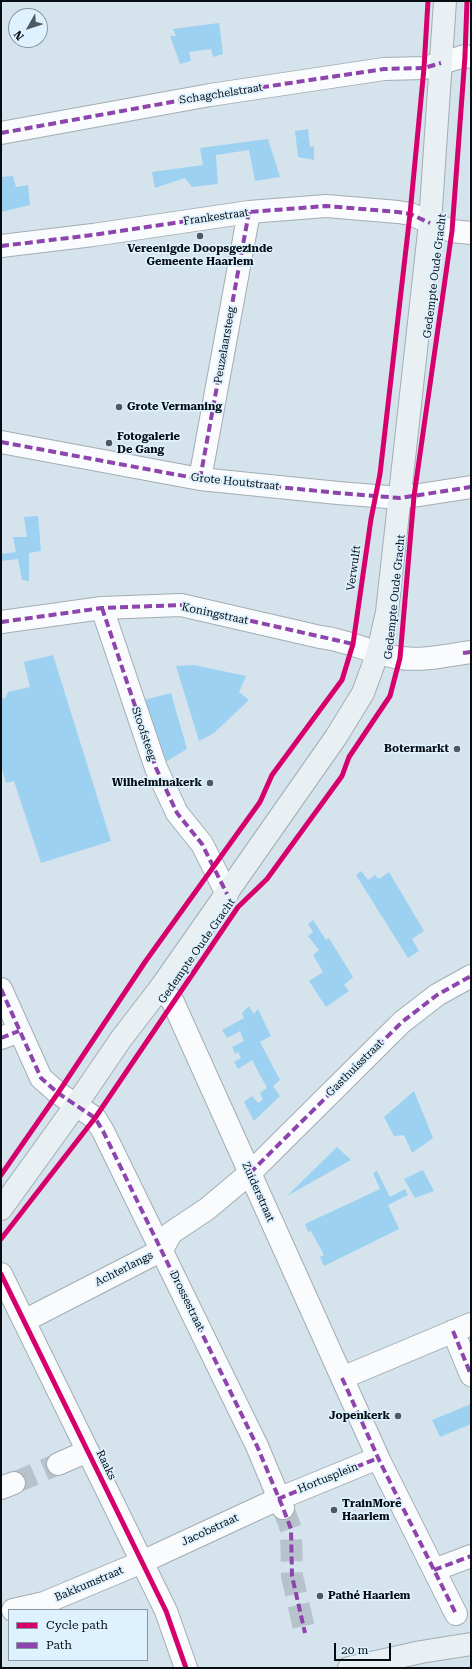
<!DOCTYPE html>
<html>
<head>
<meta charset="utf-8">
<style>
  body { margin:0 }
  #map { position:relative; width:472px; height:1669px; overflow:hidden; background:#d5e3ec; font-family:"Roboto Serif",serif }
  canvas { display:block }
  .frame { position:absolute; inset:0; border:2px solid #060e14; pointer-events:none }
  .legend { position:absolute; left:8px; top:1609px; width:140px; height:52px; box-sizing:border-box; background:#ddf1fe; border:1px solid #8796a0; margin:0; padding:5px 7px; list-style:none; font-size:12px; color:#060e14 }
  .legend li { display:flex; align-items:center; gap:8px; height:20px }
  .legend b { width:20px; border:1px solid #8796a0 }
  .north { position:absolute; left:8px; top:8px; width:40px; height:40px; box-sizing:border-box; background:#ddf1fe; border:1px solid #8796a0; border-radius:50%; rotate:231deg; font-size:11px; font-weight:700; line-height:16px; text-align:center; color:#060e14 }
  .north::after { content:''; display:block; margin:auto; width:14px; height:18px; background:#4e5960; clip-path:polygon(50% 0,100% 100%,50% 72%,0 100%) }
  .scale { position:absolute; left:334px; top:1643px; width:57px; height:18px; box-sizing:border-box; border:2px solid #060e14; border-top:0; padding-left:5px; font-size:12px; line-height:14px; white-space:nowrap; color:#060e14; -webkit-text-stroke:3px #ddf1fe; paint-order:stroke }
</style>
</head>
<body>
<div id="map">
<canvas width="472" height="1669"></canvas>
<div class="frame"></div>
<ul class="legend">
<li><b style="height:5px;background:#d6006c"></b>Cycle path</li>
<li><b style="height:5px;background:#8e44ad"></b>Path</li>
</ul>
<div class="north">N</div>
<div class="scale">20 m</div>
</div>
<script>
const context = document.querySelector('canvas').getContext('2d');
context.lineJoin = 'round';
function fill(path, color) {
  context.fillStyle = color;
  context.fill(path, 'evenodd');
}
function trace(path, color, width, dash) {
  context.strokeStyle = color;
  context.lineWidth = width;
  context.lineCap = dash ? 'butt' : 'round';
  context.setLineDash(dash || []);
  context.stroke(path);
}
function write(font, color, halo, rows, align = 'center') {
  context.font = font + ' "Roboto Serif",serif';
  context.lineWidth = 3.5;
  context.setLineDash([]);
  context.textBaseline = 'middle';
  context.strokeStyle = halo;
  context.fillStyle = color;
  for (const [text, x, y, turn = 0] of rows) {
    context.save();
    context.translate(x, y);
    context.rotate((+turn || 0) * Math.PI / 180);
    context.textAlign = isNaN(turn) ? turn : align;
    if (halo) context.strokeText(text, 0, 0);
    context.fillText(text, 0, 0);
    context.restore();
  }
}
fill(new Path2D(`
  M219 23 223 54 213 57 211 49 189 52 191 61 180 64 170 36H176L173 29Z
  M308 129 310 147 314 146V160L298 157 295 131Z
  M268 139 280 177 255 181 249 150 216 155 218 184 192 187 185 178 155 188 152 172 203 165 200 148Z
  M13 176 16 187 28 185 30 205 1 212V177Z
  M38 516 41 551 29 553V581L22 580 18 559 1 561V554L16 552 13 537H27L24 517Z
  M53 655 111 841 41 863 14 781 6 783 1 765V699L5 698 8 692 30 687 24 662Z
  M194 665 246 676 239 692 249 700 214 733 199 741 176 666Z
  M171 693 187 749 162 764 136 702Z
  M361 871 368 880 375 875 379 879 389 872 424 931 412 939 419 951 408 958 356 875Z
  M313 920 326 940 329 938 353 977 344 985 349 991 326 1007 309 981 323 972 313 955 319 950 308 936 313 932 308 924Z
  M249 1006 254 1014 258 1009 271 1036 260 1042 280 1080 273 1086 280 1096 254 1121 244 1102 252 1096 258 1103 263 1100 260 1093 267 1088 252 1060 238 1069 234 1062 241 1058 238 1052 235 1054 232 1047 244 1041 240 1031 227 1038 222 1030 244 1018 242 1013Z
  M414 1091 433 1138 412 1153 404 1135 394 1136 384 1117Z
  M337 1147 351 1160 287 1196Z
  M423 1170 434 1191 415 1198 404 1179Z
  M377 1171 390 1197 405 1189 408 1195 388 1205 399 1229 324 1266 320 1257 324 1255 311 1231 308 1232 305 1224 380 1189 373 1173Z
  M471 1404V1424L440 1437 432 1420Z`), '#9dd1f2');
trace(new Path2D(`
  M14 1483 58 1464
  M283 1508 291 1529 292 1576 305 1633`), '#b6c3cc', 22, [22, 11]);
const street = new Path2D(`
  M1 133 210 95 384 69 424 68 465 56 471 57
  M1 246 93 235 249 212 326 206 398 212 410 214 452 231 471 233
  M1 442 200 479 338 493 400 498 471 487
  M200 479 249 212
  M102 608 156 768 177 813 202 844 227 894
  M1 622 102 608 181 605 320 637C348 640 373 654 401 658 424 661 448 655 471 652
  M161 987 173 1002 380 1462 456 1614
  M1 989 41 1078 58 1093 95 1118 103 1131 257 1446 283 1508
  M1 1038 19 1031
  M1 1274 166 1611 186 1668
  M24 1321 162 1250 171 1233 207 1209 250 1173 402 1022 437 995 471 976
  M453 1331 471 1375
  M342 1378 471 1324
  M58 1464 88 1451
  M1 1488 14 1483
  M434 1570 471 1556
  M13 1610 44 1603 142 1562 278 1499 378 1458`);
const secondary = new Path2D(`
  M1 1209 76 1105 121 1039 161 987 336 737 363 693 378 652 387 612 430 223 445 1
  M349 1668 421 1652 471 1644`);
trace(street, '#a2adb4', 24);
trace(secondary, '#a2adb4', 24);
trace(street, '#f9fbfc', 22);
trace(secondary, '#e9f0f4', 22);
trace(new Path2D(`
  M1 133 210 95 384 69 424 68 441 63
  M1 246 93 235 249 212 326 206 398 212 410 214 430 223
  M1 442 200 479 338 493 400 498 471 487
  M200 479 249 212
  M102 608 156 768 177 813 202 844 227 894
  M1 622 102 608 181 605 353 644
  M463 653 471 652
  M1 989 41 1078 58 1093 95 1118 103 1131 257 1446 283 1508 291 1529 292 1576 305 1633
  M1 1038 19 1031
  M250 1173 402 1022 437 995 471 976
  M453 1331 471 1375
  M342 1378 380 1462 456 1614
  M278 1499 378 1458
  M434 1570 471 1556`), '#8e44ad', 4, [8, 4]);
trace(new Path2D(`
  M1 1175 58 1093 145 962 260 802 272 775 342 680 353 644 371 519 380 474 410 214 424 68 428 1
  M1 1239 95 1118 238 907 267 879 342 776 349 757 390 696 400 658 414 496 452 231 465 56 467 1
  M1 1274 166 1611 186 1668`), '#d6006c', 5);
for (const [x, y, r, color] of [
  [200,236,4,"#4e5960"],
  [119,407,4,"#4e5960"],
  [109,443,4,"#4e5960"],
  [457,749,4,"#4e5960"],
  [210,783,4,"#4e5960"],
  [398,1416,4,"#4e5960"],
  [334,1510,4,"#4e5960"],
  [320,1596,4,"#4e5960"]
]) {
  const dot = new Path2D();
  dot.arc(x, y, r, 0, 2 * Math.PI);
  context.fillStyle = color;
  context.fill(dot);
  trace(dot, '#ddf1fe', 1.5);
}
write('11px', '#060e14', '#ddf1fe', [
  ["Schagchelstraat",221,94,-9],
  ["Frankestraat",216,217,-8],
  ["Gedempte Oude Gracht",435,276,-83],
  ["Peuzelaarsteeg",225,345,-80],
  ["Grote Houtstraat",235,482,6],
  ["Verwulft",354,568,-82],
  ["Gedempte Oude Gracht",395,597,-84],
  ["Koningstraat",215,614,12],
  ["Stoofsteeg",144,734,71],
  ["Gedempte Oude Gracht",197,951,-55],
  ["Gasthuisstraat",355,1068,-45],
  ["Zuiderstraat",258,1192,66],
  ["Achterlangs",124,1269,-27],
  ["Drossestraat",187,1301,64],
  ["Raaks",106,1465,64],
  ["Hortusplein",328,1478,-22],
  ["Jacobstraat",210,1530,-25],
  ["Bakkumstraat",89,1584,-23]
]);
write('bold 11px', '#060e14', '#ddf1fe', [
  ["Vereenigde Doopsgezinde",200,249,"center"],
  ["Gemeente Haarlem",200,262,"center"],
  ["Grote Vermaning",127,407],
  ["Fotogalerie",117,437],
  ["De Gang",117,450],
  ["Botermarkt",449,749,"right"],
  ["Wilhelminakerk",202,783,"right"],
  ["Jopenkerk",390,1416,"right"],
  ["TrainMore",342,1504],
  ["Haarlem",342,1517],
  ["Pathé Haarlem",328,1596]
], 'left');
</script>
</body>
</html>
